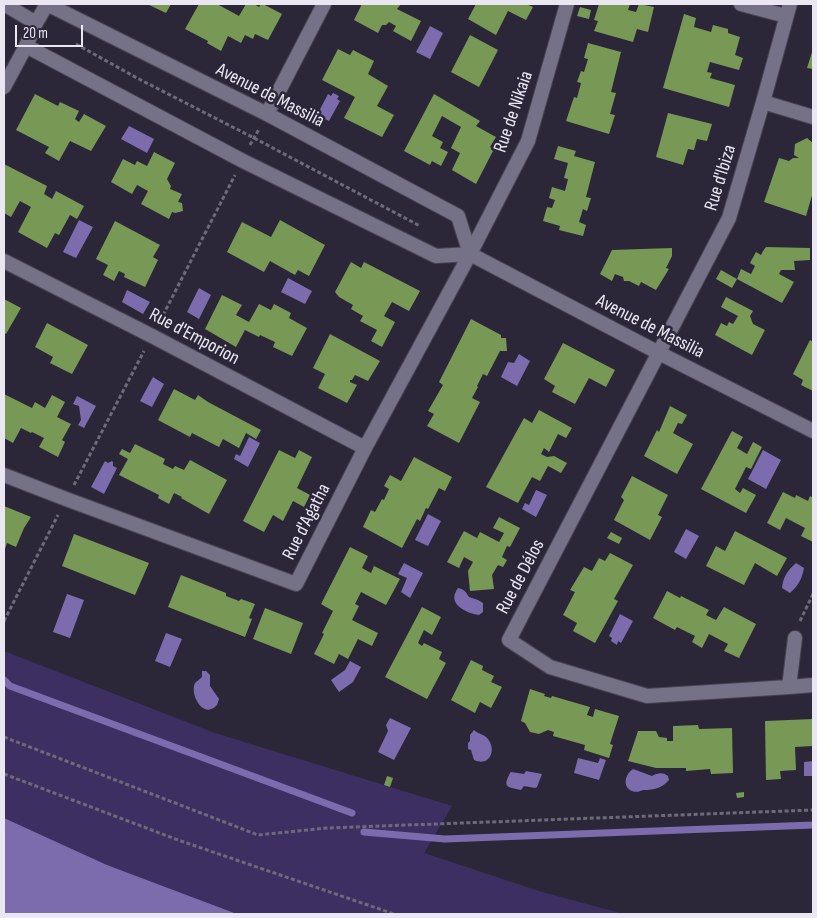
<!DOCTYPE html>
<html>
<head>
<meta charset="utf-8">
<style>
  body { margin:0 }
  #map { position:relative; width:817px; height:918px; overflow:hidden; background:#2b2739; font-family:"Sofia Sans Condensed",sans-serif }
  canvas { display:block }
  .frame { position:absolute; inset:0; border:5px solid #eae7f3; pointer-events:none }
  .scale { position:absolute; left:15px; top:25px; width:68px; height:22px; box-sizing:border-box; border:2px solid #eae7f3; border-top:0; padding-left:6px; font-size:15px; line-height:18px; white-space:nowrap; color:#eae7f3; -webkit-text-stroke:4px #2b2739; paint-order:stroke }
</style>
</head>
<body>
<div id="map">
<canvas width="817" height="918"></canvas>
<div class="frame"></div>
<div class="scale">20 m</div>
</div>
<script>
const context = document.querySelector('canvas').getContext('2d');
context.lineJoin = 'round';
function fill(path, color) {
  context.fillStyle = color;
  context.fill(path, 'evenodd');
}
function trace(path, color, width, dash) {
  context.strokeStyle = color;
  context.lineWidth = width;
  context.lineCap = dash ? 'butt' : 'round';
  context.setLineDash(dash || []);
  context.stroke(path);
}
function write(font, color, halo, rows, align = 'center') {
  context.font = font + ' "Sofia Sans Condensed",sans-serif';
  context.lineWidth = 5;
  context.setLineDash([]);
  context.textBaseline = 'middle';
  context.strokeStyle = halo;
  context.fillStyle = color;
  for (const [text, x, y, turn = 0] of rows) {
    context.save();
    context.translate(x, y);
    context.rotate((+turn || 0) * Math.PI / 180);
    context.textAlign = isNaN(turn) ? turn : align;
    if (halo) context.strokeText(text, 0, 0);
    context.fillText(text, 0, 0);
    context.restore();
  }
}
fill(new Path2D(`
  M4 651 215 733 452 806 424 853 542 892 624 914H237L107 865 4 818Z`), '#3e2f63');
fill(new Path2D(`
  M430 26 443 33 430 59 416 52Z
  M333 93 339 96 337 99 340 101 329 121 317 115 328 94 331 96Z
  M129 126 154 139 147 153 121 139Z
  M79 220 93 227 76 258 63 252Z
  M288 278 312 291 305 304 281 292Z
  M199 288 211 295 199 319 187 312Z
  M127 290 150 302 143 314 122 302Z
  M519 354 530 361 517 386 501 377 508 362 514 363Z
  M153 377 164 384 152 407 140 401Z
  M77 396 96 406 84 428 78 425 81 420 79 406 73 404Z
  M249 437 260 443 248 467 234 459 236 454 240 456Z
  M763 450 781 460 766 489 748 479Z
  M105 461 108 463 112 461 113 462V466L117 468 104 494 91 487Z
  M536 490 547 495 536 517 522 509 525 503 529 505Z
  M428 514 441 521 428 546 415 540Z
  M686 529 699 536 686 559 674 552Z
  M404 563 423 573 410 598 401 592 407 578 398 574Z
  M796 563 804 568C802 579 798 586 790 593L782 588C783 577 788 570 796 563Z
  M458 588C464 589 466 592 469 597L478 600 483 603V612L479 615C466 613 446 604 458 588Z
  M67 594 84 600 70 638 53 632Z
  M620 614 633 621 621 643 618 641 617 645 611 641 612 638 609 636Z
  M166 633 182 639 170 667 155 661Z
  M350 661 361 667 353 682 339 692 331 680 345 670Z
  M202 671H206L210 675V686L219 699 217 705C214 708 210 711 205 709 197 706 191 691 195 683 197 681 200 679 202 677Z
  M390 718 411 728 394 760 378 752 388 731 386 725Z
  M474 730C478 734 484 734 488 739 497 751 489 767 474 760L471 750 468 749V743L470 741V735Z
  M578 758 598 763 600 758 606 760 599 780 574 773Z
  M813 761V776H804V762Z
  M633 769 652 776C658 773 662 772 668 776L669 780C662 788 654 790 644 790 639 791 637 793 632 791 622 787 625 774 633 769Z
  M526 771 542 774 537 787 535 788 524 786 521 790C508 787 502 788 510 773L511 772 524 774Z
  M4 818 107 865 237 914H4Z`), '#7c6cad');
trace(new Path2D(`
  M4 680 10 686 352 813
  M364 832 445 839 813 825`), '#7c6cad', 7);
fill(new Path2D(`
  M147 4H171L166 13Z
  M199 4H217L239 16 246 4H254L259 7 261 4H263L282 14 268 40 255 34 253 39 245 35 241 43 228 36 221 51 207 43 208 41 185 29Z
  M362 4H401L397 9 421 21 411 41 393 31 396 26 389 22 386 25H382L378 33 354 20Z
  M476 4H526L533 7 526 20 508 11 496 35 468 19Z
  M599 4H630L628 10 636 12 639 4 654 7 648 32 637 29 633 42 594 31 598 21 594 20Z
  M580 7 591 10 589 19 577 16Z
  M684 14 696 18 694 27 711 32 713 25 728 29V33L740 37 735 55 743 58 739 70 710 62 707 72 712 73 710 78 735 85 729 107 663 88Z
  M470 35 498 50 479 87 451 72Z
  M588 43 621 52 611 92 616 93 610 114 615 115 609 134 566 121 574 97 577 98 581 83 577 82 581 71 584 72 588 59 584 58Z
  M338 49 350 55 353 50 374 61 368 74 388 86 377 106 394 115 382 137 344 118 355 97 322 80Z
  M813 49V69L807 68Z
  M35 94 58 106 60 102 79 111 75 119 79 122 84 114 106 126 91 151 70 141 59 161 45 153 49 147 16 130Z
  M434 94 480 121 476 126 496 137 490 147 494 149 476 184 452 170 460 153 451 148 461 127 442 116 432 136 443 142 440 148 448 152 441 166 432 161 430 165 404 151Z
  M668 113 712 124 707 141 697 139 694 150 688 149 683 165 656 157Z
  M807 138 813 143V192L806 216 764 202 779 158 789 161 793 158H799L794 155 795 144Z
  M558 146 576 151 574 156 595 162 586 197 591 198 587 211 583 209 579 222 586 225 583 236 559 230 560 226 543 221 547 207 552 208 555 200 549 198 552 187 565 191 568 179 564 178 568 163 554 159Z
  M154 152 175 163 167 179 171 186 170 189 182 194 178 202 182 203 183 211 175 213 172 212 169 219 141 204 148 191 137 185 132 194 111 182 123 159 135 165 137 161 147 166Z
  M4 164 47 186 44 194 52 199 56 191 84 206 77 219 70 215 59 235 55 233 47 248 18 232 31 207 20 201 11 217 4 213Z
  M280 220 325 245 309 276 298 270 295 275 270 261 264 272 227 252 242 222 271 237Z
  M115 221 160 245 153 257 158 260 145 287 124 277 125 274 119 271 114 281 103 275 108 265 96 259Z
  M766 247 810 248V260L794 261 795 270H781L779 274 794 282 782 303 737 279 741 269 751 274 755 266 750 263 756 252 761 255 763 251Z
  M672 248V256L666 268 669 269 656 290 641 282 639 286 629 281H624L623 277 615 274 612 281 600 274 612 250Z
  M351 262 361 268 364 262 420 291 409 311 392 302 384 316 395 322 382 347 371 341 377 330 360 321 363 316 351 309 353 305 339 297 335 292Z
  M721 270 737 279 732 288 716 279Z
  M222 295 242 305 236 315 249 322 259 304 271 310 274 304 291 313 289 318 307 328 292 356 273 347 275 342 260 335 259 337 245 330 236 347 205 329Z
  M726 297 753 311 750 316 753 324 765 330 752 355 715 335 721 323 727 326 729 322 733 324 738 316 721 307Z
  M4 299 21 308 6 334 4 333Z
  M471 319 501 335V338H506L507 351H500L487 376 483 374 477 386 478 387 472 398 480 402 459 443 427 426 434 414 428 411 443 385 439 382Z
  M47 323 88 345 72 374 50 363 53 357 35 347Z
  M330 334 380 361 368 381 355 375 352 380H350V382L357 385 347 403 318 388 325 374 313 368Z
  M810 340 813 342V391L801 385 803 380 793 374Z
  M563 343 615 370 606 387 589 378 575 404 552 392 555 386 544 379Z
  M174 389 195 400 198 395 208 402 261 430 256 439 246 433 239 448 223 439 219 447 192 433 190 437 158 420Z
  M4 394 32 408 35 402 45 408 52 395 65 402 57 417 71 424 62 440 65 442 58 457 39 447 44 438 32 432 31 433 21 428 13 443 4 438Z
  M670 406 687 415 682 424 678 423 673 433 693 444 677 474 644 456 657 430 659 432Z
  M539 410 572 428 566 438 558 434 549 452 544 448 541 454 547 457 554 456 567 463 561 473 548 466 540 481 532 477 518 503 486 487 524 418 532 423Z
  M732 431 743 437 737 448 747 454 753 442 762 447 751 469 746 467 735 489 740 493 743 488 756 495 746 513 701 489Z
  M135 444 165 459 163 464 173 469 175 466 184 470 190 460 227 480 209 514 181 498 182 497 174 493 169 504 158 498 159 495 119 475 128 459 119 454 122 449 130 453Z
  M279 450 295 458 299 450 312 457 297 488 310 495 304 507 293 501 283 521 273 515 264 532 243 521Z
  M414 457 452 477 445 491 439 488 428 509 426 508 420 521 417 519 402 548 363 527 371 510 375 512 382 499 384 500 389 489 384 486 390 475 401 481Z
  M632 476 668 495 658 515 662 517 650 540 614 520 624 500 621 497Z
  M783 492 795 498 796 495 808 501 810 496 813 498V542L801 536 805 528 786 518 780 530 767 523Z
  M4 506 31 517 24 528 16 547 7 543 5 549 4 548Z
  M499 517 520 528 510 547 507 546 502 557 507 560 503 567 498 565 492 575 494 589 470 591 468 571 473 562 464 557 459 568 447 562 464 531 477 538 480 532 499 542 504 533 493 528Z
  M735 531 787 558 777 576 755 563 744 585 706 566 716 546 725 551Z
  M611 532 622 538 619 544 607 538Z
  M74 534 149 563 135 595 62 566Z
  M350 547 368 556 362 568 371 573 374 566 400 579 386 605 361 592 355 604 359 606 352 620 378 633 372 646 358 639 348 659 339 654 334 664 314 654 324 634 322 633 333 611 321 604Z
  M610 553 633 565 614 599 618 601 595 643 573 631 577 623 563 615 575 592 570 590 584 567 592 571 599 558 605 561Z
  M181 575 226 593V596L239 601 241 599 255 604 249 618 252 619 245 637 168 607Z
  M667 591 680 598 681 596 709 610 706 615 716 620 724 607 756 624 739 658 724 651 728 644 709 634 702 648 692 642 695 636 677 627 675 630 653 618Z
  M422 607 441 617 432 635 424 630 418 643 422 646 424 643 442 652 439 659 446 663 427 699 385 677Z
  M265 608 303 623 291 654 253 639Z
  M471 660 483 666 482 670 494 676 491 682 502 687 491 708 480 702 475 713 451 700Z
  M530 689 545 694 544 696 551 698 552 696 590 707 587 715 593 717 595 709 619 716 610 744 613 745 609 758 584 750 585 745 553 736 554 732 548 730 539 734 530 732 525 723 521 721Z
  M813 719V746L795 747 796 770 780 771 781 779 766 780 765 721Z
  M698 725 699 729 732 728 733 773 711 774 710 769 686 771V768H656L628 761 638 731H656L659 737 667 738V741H673V726Z
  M387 776 393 778 390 787 384 785Z
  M744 792V797L737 798 736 793Z`), '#789855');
const minor = new Path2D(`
  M4 4 36 23
  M741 4 786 16
  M790 4 763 102 729 218 509 640 550 667 647 696 789 687 795 638
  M4 87 26 46
  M763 102 813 117
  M267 114 324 4
  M470 254 458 216 267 114 47 4 36 23 26 46 243 161 436 256 470 254 659 353 813 431
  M4 261 152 336 365 448
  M4 475 66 499 296 584 365 448 470 254 528 141 567 4
  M789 687 813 685`);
trace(minor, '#474353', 16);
trace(new Path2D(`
  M76 44 137 78 254 138 420 226
  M250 145 259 129
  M160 321 235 175
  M74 485 144 351
  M4 621 58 515
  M800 621 813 594
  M4 737 258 835 327 828 813 810
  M4 774 178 840 394 914`), '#6d6a7a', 3, [4, 2.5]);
trace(minor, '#757186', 14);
write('19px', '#eae7f3', '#2b2739', [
  ["Avenue de Massilia",270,96,27],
  ["Rue de Nikaia",514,112,-71],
  ["Rue d'Ibiza",721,178,-73],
  ["Avenue de Massilia",650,327,27],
  ["Rue d'Emporion",194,337,28],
  ["Rue d'Agatha",307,522,-63],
  ["Rue de Délos",521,577,-62]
]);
</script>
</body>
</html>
